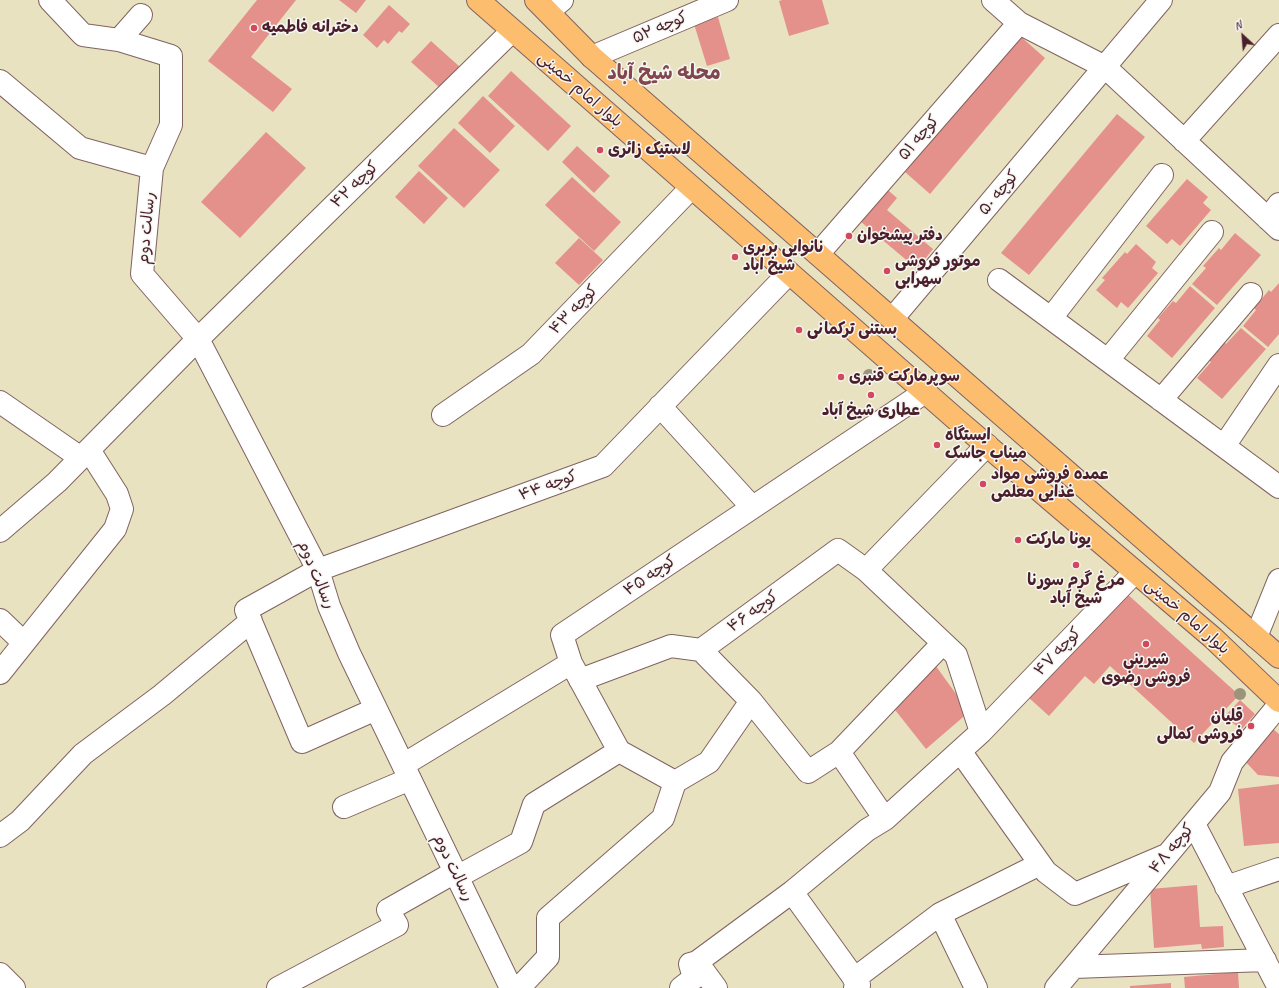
<!DOCTYPE html>
<html>
<head>
<meta charset="utf-8">
<style>
  body { margin:0 }
  #map { position:relative; width:1279px; height:988px; overflow:hidden; background:#e8e2c1; font-family:Caveat,sans-serif }
  canvas { display:block }
  .north { position:absolute; left:1223px; top:16px; width:40px; height:40px; -webkit-text-stroke:3px #f6f6f2; paint-order:stroke; rotate:334deg; font-size:11px; font-weight:700; line-height:16px; text-align:center; color:#4a1f2b }
  .north::after { content:''; display:block; margin:auto; width:14px; height:18px; background:#4a1f2b; clip-path:polygon(50% 0,100% 100%,50% 72%,0 100%) }
</style>
</head>
<body>
<div id="map">
<canvas width="1279" height="988"></canvas>
<div class="north">N</div>
</div>
<script>
const context = document.querySelector('canvas').getContext('2d');
context.lineJoin = 'round';
function fill(path, color) {
  context.fillStyle = color;
  context.fill(path, 'evenodd');
}
function trace(path, color, width, dash) {
  context.strokeStyle = color;
  context.lineWidth = width;
  context.lineCap = dash ? 'butt' : 'round';
  context.setLineDash(dash || []);
  context.stroke(path);
}
function write(font, color, halo, rows, align = 'center') {
  context.font = font + ' Caveat,"Playpen Sans Arabic",sans-serif';
  context.lineWidth = 3;
  context.setLineDash([]);
  context.textBaseline = 'middle';
  context.strokeStyle = halo;
  context.fillStyle = color;
  for (const [text, x, y, turn = 0] of rows) {
    context.save();
    context.translate(x, y);
    context.rotate((+turn || 0) * Math.PI / 180);
    context.textAlign = isNaN(turn) ? turn : align;
    if (halo) context.strokeText(text, 0, 0);
    context.fillText(text, 0, 0);
    context.restore();
  }
}
fill(new Path2D(`
  M257 0H296L251 57 292 89 273 112 208 61Z
  M339 0H366L356 13Z
  M782 0H822L829 24 789 36 779 1Z
  M389 5 410 24 402 33 399 31 388 44 384 40 377 48 363 35Z
  M718 17 730 59 707 66 694 24Z
  M1020 36 1045 58 930 194 905 172Z
  M431 41 460 67 440 88 411 62Z
  M511 71 571 126 548 151 488 96Z
  M483 96 515 126 490 153 458 123Z
  M1117 114 1145 137 1029 275 1001 253Z
  M454 128 500 170 464 208 418 166Z
  M266 132 306 168 240 238 201 202Z
  M577 146 610 176 594 193 562 162Z
  M419 171 448 198 424 224 395 197Z
  M572 177 621 222 594 251 545 205Z
  M1187 179 1208 197 1203 203 1211 210 1180 246 1172 239 1167 244 1146 226Z
  M881 184 897 198 887 210 933 249 917 269 854 216Z
  M1235 233 1261 255 1217 305 1192 284 1206 268 1203 266 1219 248 1221 250Z
  M579 238 603 260 579 285 555 263Z
  M1136 244 1156 262 1152 268 1158 273 1128 308 1121 302 1117 308 1096 290 1105 280 1102 278 1125 252 1127 254Z
  M1279 283V334L1268 347 1243 326 1256 310 1254 308 1269 290 1271 292Z
  M1190 286 1215 308 1172 358 1147 336 1160 320 1158 318 1173 301 1176 303Z
  M1241 328 1266 349 1222 399 1197 378 1211 362 1209 360 1224 342 1226 344Z
  M1125 592 1239 695 1194 743 1110 666 1094 684 1085 676 1049 716 1028 697Z
  M933 662 969 712 926 749 888 701Z
  M1240 700 1255 714 1241 730 1225 716Z
  M1273 729 1279 734V777L1258 775 1243 759Z
  M1279 784V843L1244 846 1238 789Z
  M1197 885 1200 927 1223 926 1224 947 1202 949 1201 944 1154 948 1150 889Z
  M1238 972 1239 988H1185L1184 977Z
  M1171 983V988H1130V986Z`), '#e4918c');
const street = new Path2D(`
  M50 0 83 35 119 40
  M993 0 1019 23 1105 67 1279 229
  M549 11 562 0
  M141 15 119 40 171 56V125L152 168 142 274 198 339 318 570 329 606 349 653 511 988
  M592 57 727 0
  M0 81 80 148 152 168
  M1184 141 1279 35
  M1268 219 1279 204
  M818 254 1019 23
  M999 280 1279 487
  M893 318 1161 0
  M1051 318 1162 175
  M1108 360 1212 232
  M1161 400 1251 294
  M0 402 81 458
  M660 406 752 507
  M443 415 531 354 691 188
  M1224 446 1279 365
  M0 531 57 482 198 339 512 31
  M866 570 956 655 981 732 885 819 839 752 943 643
  M0 620 24 643
  M1256 637 1279 580
  M0 673 115 529 122 509 117 494 89 450
  M580 680 671 646 701 650
  M751 701 808 772 839 752
  M376 709 302 742 246 610 318 570 603 466 789 273
  M981 732 1135 572
  M619 751 675 782 709 762 751 701 701 650 838 550 866 570 987 445
  M960 751 1046 872 1075 894 1164 856
  M403 765 571 663 562 635 925 392
  M344 807 410 779
  M1194 824 1279 988
  M0 836 20 821 83 754 162 695 251 621
  M457 877 521 842 534 804 619 751 571 663
  M1226 887 1279 869
  M792 892 859 985 855 988
  M1074 967 1265 960
  M0 974 14 988
  M854 979 940 914
  M278 988 397 925 388 910 455 872
  M519 988 548 957V918L663 818 675 782
  M681 988 694 978 690 964 697 962
  M716 988 697 962 792 892 867 830 885 819
  M976 988 940 914 1040 864
  M1056 988 1220 792 1232 762 1279 705`);
const primary = new Path2D(`
  M478 0 957 420 1213 638 1279 701
  M536 0 592 57 1279 657`);
trace(street, '#816360', 24);
trace(primary, '#816360', 24);
trace(street, '#fff', 22);
trace(primary, '#fcbd6f', 22);
context.fillStyle = '#9c937c';
for (const [x, y] of [
  [869,375],
  [1240,694]
]) {
  context.beginPath();
  context.arc(x, y, 6, 0, 2 * Math.PI);
  context.fill();
}
for (const [x, y, r, color] of [
  [254,28,4,"#d1495b"],
  [600,150,4,"#d1495b"],
  [849,236,4,"#d1495b"],
  [735,257,4,"#d1495b"],
  [887,271,4,"#d1495b"],
  [799,330,4,"#d1495b"],
  [841,377,4,"#d1495b"],
  [871,395,4,"#d1495b"],
  [937,445,4,"#d1495b"],
  [983,484,4,"#d1495b"],
  [1018,540,4,"#d1495b"],
  [1076,565,4,"#d1495b"],
  [1146,644,4,"#d1495b"],
  [1251,726,4,"#d1495b"]
]) {
  const dot = new Path2D();
  dot.arc(x, y, r, 0, 2 * Math.PI);
  context.fillStyle = color;
  context.fill(dot);
  trace(dot, '#f6f6f2', 1.5);
}
write('bold 16px', '#4a1f2b', '#f6f6f2', [
  ["دخترانه فاطمیه",262,28],
  ["لاستیک زائری",608,150],
  ["دفتر پیشخوان",857,236],
  ["نانوایی بربری",743,248],
  ["شیخ اباد",743,266],
  ["موتور فروشی",895,262],
  ["سهرابی",895,280],
  ["بستنی ترکمانی",807,330],
  ["سوپرمارکت قنبری",849,377],
  ["عطاری شیخ آباد",871,411,"center"],
  ["ایستگاه",945,436],
  ["میناب جاسک",945,454],
  ["عمده فروشی مواد",991,475],
  ["غذایی معلمی",991,493],
  ["یونا مارکت",1026,540],
  ["مرغ گرم سورنا",1076,581,"center"],
  ["شیخ آباد",1076,599,"center"],
  ["شیرینی",1146,660,"center"],
  ["فروشی رضوی",1146,678,"center"],
  ["قلیان",1243,717,"right"],
  ["فروشی کمالی",1243,735,"right"]
], 'left');
write('16px', '#4a1f2b', '#f6f6f2', [
  ["کوچه ۵۲",660,28,-23],
  ["بلوار امام خمینی",580,90,41],
  ["کوچه ۵۱",919,138,-49],
  ["کوچه ۴۲",355,185,-44],
  ["کوچه ۵۰",999,193,-50],
  ["رسالت دوم",147,228,-85],
  ["کوچه ۴۳",574,310,-46],
  ["کوچه ۴۴",548,486,-20],
  ["رسالت دوم",316,575,67],
  ["کوچه ۴۵",650,576,-34],
  ["کوچه ۴۶",753,612,-36],
  ["بلوار امام خمینی",1187,617,41],
  ["کوچه ۴۷",1058,652,-46],
  ["کوچه ۴۸",1172,849,-50],
  ["رسالت دوم",453,868,64]
]);
write('bold 20px', '#80474d', '#f6f6f2', [
  ["محله شیخ آباد",664,74]
]);
</script>
</body>
</html>
